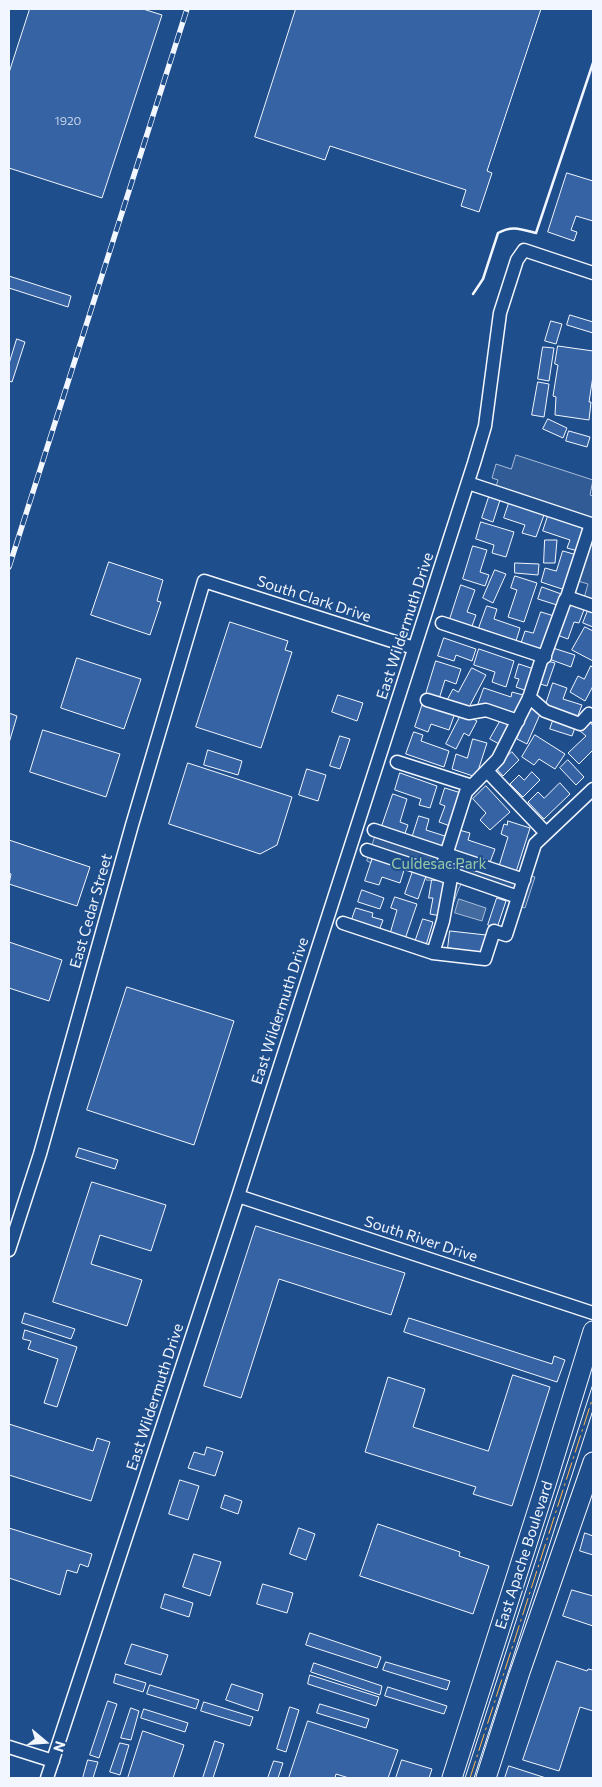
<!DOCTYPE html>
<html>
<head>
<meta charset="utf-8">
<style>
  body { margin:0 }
  #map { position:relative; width:602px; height:1787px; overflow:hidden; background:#1f4e8c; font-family:Commissioner,sans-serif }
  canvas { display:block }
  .frame { position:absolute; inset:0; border:10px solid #f2f6ff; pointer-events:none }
  .north { position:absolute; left:20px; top:1717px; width:50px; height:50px; -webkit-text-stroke:4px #1f4e8c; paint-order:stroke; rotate:108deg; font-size:14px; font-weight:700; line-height:20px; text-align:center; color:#f2f6ff }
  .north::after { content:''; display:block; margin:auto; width:18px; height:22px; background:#f2f6ff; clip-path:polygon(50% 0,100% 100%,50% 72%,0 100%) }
</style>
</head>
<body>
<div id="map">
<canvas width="602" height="1787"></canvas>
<div class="frame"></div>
<div class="north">N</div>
</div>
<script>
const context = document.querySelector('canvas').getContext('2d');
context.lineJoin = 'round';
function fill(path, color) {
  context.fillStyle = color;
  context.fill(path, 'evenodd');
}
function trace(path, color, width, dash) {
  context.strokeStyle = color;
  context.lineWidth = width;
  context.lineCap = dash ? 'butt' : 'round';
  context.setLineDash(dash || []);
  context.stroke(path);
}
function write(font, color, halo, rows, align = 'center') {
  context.font = font + ' Commissioner,sans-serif';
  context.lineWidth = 4;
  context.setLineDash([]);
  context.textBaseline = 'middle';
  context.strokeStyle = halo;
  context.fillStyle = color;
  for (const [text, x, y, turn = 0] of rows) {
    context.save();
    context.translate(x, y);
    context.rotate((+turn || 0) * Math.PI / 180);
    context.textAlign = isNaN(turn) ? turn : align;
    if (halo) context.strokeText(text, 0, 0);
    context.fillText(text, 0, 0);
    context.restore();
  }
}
const built = new Path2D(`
  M516 455 593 480 590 495 593 496V523L495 490 498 480 492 478 496 464 511 469Z
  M593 535V601L584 598 588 584 578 581Z
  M379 825 452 852 535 877 525 908 492 895 491 889 464 880 459 888 448 918 447 881 426 880V876L373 857 371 863 367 861Z`);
fill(built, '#305b95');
trace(built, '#a8bbd7', 1);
const water = new Path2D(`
  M459 899 486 908 482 921 455 913Z`);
fill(water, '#446ba0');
trace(water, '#a8bbd7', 1);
const building = new Path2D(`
  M30 9H143L162 15 102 198 9 168V73Z
  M296 9H541L487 171 492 173 479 212 461 206 466 190 330 146 325 160 255 137Z
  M567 173 593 181V221L576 216 571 230 577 232 574 241 548 232Z
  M9 276 71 296 68 307 9 288Z
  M570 315 593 322V333L567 325Z
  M551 321 562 324 556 344 545 341Z
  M17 339 25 342 12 382 9 381V364Z
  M558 346 593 351V376L589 402H591L589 420 555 415 556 397 553 396 558 365 555 364Z
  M543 347 554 348 549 381 538 379Z
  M538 382 549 384 544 417 532 415Z
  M548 419 567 428 563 438 543 429Z
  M569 431 590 437 587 447 566 441Z
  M489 497 500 500 493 522 482 518Z
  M509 503 544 515 536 537 522 533 525 525 504 518Z
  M548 516 585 529 578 551 567 548 570 540 543 531Z
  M481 522 514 532 506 557 492 553 494 545 476 539Z
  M545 540H557L555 563H544Z
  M473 546 487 550 480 572 489 575 485 586 463 579Z
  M563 551 577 555 565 590 541 582 545 568 556 571Z
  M109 562 163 580 157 601 161 602 150 635 91 615Z
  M515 563 539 564 538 575 515 573Z
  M495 570 506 574 493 603 483 598Z
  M515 576 537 583 524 622 508 617 517 590 511 588Z
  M461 585 475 590 467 612 476 615 472 626 450 619Z
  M542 587 564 595 560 606 538 599Z
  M568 602 585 607 579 623 574 622 568 639 557 635Z
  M487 606 497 609 494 619 520 628 516 641 479 628Z
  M589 608 593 609V627L583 623Z
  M541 612 554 616 543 651 521 643 525 631 533 633Z
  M230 622 288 641 285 650 292 652 261 748 196 727Z
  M585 627 593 631V661L572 650Z
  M444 638 476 649 472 661 456 655 454 661 438 656Z
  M553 648 575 655 571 667 549 659Z
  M479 649 514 661 506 687 492 682 495 672 474 665Z
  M77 658 141 679 124 729 61 708Z
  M544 660 555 663 547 686 537 683Z
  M436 661 461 669 456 684 445 680 439 699 426 694Z
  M519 664 534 669 527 691 516 687 519 679 515 678Z
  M591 666 593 668V686L585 701 570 692 578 676 584 679Z
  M472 668 486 675 467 711 447 700 453 689 458 692Z
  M553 683 567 688 563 699 582 705 577 718 545 707Z
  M484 688 511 697 512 692 523 695 516 717 478 705Z
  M338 695 363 703 357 721 332 712Z
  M423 703 455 713 449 730 431 724 428 732 415 727Z
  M530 707 541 712 527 744 517 739Z
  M9 713 17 716 9 743Z
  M462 713 477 721 469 736 464 733 456 749 446 744Z
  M502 718 511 723 499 744 490 739Z
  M554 718 576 725 572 736 550 729Z
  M589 721 593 726V750L579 764 568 753 586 736 579 730Z
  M43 730 120 754 106 797 30 772Z
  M414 732 423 735 421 741 449 751 444 767 406 754Z
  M535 735 565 754 555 769 539 759 534 765 522 757Z
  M340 736 350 739 340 769 330 766Z
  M473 739 487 743 476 777 452 769 456 754 467 758Z
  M208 750 242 761 238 775 204 765Z
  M512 752 519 760 503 776 496 768Z
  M568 760 584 777 576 785 560 768Z
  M188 763 292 797 277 845 260 854 169 824Z
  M307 769 326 775 318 801 299 795Z
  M532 772 540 780 523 797 510 784 519 775 524 780Z
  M400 773 437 786 430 808 419 805 421 799 395 790Z
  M560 783 570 794 544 819 528 802 538 792 544 798Z
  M486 786 510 812 490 830 480 820 486 813 473 799Z
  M445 788 461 793 450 826 439 822 445 806 440 804Z
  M393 794 407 799 400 822 408 825 404 836 381 829Z
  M419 816 429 819 426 830 448 837 444 848 412 838Z
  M508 821 530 828 516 872 499 866 508 837 501 834 504 824 507 825Z
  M459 830 470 833 468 840 495 849 489 865 452 852Z
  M9 840 90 867 77 906 9 884 11 874 9 873Z
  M373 857 405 867 400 883 382 877 379 885 365 881Z
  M413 871 426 876 418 899 405 894Z
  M432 880 447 881 441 916 430 914 433 898H429Z
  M362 890 384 898 380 909 358 902Z
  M395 897 417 904 404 942 389 937 397 910 391 908Z
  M497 898 506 901 497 928 488 925Z
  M356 908 373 913 372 917 383 920 379 931 351 922Z
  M423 919 433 922 426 945 415 942Z
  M450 931 486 935 484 953 448 948Z
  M9 942 62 960 49 1001 9 988Z
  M127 987 234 1021 194 1145 87 1110Z
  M79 1148 118 1160 115 1169 76 1157Z
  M92 1182 166 1205 151 1251 100 1235 91 1264 142 1280 127 1326 53 1302Z
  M256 1226 405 1273 391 1315 279 1279 241 1398 204 1386Z
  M25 1313 75 1329 71 1339 22 1323Z
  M409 1318 552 1364 554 1356 565 1360 557 1382 404 1332Z
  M25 1330 77 1347 57 1407 44 1403 58 1359 28 1349 31 1341 23 1339Z
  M513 1375 550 1387 512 1506 473 1494 476 1487 365 1452 388 1377 425 1389 413 1427 488 1451Z
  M9 1424 93 1451 97 1438 110 1442 91 1501 9 1475Z
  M207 1447 223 1452 215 1476 188 1468 194 1452 204 1455Z
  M180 1480 199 1486 188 1520 169 1514Z
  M225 1495 242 1501 238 1514 221 1508Z
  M378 1524 460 1552 459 1556 489 1566 473 1614 360 1576Z
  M9 1528 92 1554 88 1567 80 1564 77 1573 67 1570 60 1595 9 1578Z
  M299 1528 315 1534 306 1560 290 1554Z
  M585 1533 593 1536V1555L580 1551Z
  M194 1554 221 1562 210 1596 183 1587Z
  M263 1584 293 1593 287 1613 257 1604Z
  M572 1590 593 1596V1626L563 1616Z
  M165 1594 193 1603 189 1617 161 1608Z
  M310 1633 381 1657 377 1668 306 1645Z
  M132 1644 168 1655 161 1675 125 1664Z
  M557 1661 587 1671 588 1669 593 1670V1711L580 1707 559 1771 523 1760Z
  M386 1662 450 1681 447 1690 383 1670Z
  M314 1663 382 1686 380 1695 311 1672Z
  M116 1674 146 1683 143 1692 114 1683Z
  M310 1675 379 1697 376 1706 308 1684Z
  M232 1684 263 1694 258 1711 226 1700Z
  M150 1685 199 1700 196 1709 147 1694Z
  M388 1687 447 1706 444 1714 385 1696Z
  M108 1701 117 1704 99 1758 90 1755Z
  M204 1702 253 1717 250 1726 201 1711Z
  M320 1704 369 1719 366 1728 317 1713Z
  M290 1707 299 1710 286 1752 277 1749Z
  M131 1708 139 1711 131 1740 121 1738Z
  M144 1709 188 1723 185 1732 141 1718Z
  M308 1721 398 1750 388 1778H349L336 1774 335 1778H289Z
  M143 1731 184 1745 173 1778H128Z
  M215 1741 224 1744 213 1778H203Z
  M120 1743 129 1745 120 1775 110 1772Z
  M88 1760 98 1762 93 1778H83Z
  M402 1760 432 1769 429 1778H396Z
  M274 1761 283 1763 278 1778H268Z
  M509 1766 546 1778H505Z`);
fill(building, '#3563a3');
trace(building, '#f2f6ff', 1);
const street = new Path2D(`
  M468 483 591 524 567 597 593 606
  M442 623 545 657
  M529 697 545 711 580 724 589 714 593 716
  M427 700 469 713 486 710 518 721
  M397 762 472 786
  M487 771 546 833
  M374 830 524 880
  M367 850 451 878 455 875 518 897
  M440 874 466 792 498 759 529 698 541 661 545 655 565 600 567 597
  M343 923 433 953 485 959 494 931 506 935 535 844 593 789
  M433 953 443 921 451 878
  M238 1196 593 1313
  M9 1250 40 1154 132 825 204 581 414 648
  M9 1747 53 1761
  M47 1778 238 1196 474 463 485 426 500 313 517 260 524 250 593 273`);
const primary = new Path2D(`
  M452 1778 546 1484 593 1331
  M486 1778 519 1675 593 1462`);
trace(street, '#f2f6ff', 15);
trace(primary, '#f2f6ff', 21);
trace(street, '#1f4e8c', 12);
trace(primary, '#1f4e8c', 19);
trace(new Path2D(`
  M465 1778 593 1384
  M474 1778 593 1410`), '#f2f6ff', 1);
const rail = new Path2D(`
  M9 567 187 9`);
trace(rail, '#f2f6ff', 5.5);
trace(rail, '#1f4e8c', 4, [11]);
trace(new Path2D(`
  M473 294 483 279 498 233C512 225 521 229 536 233L593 63`), '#f2f6ff', 2.5);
trace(new Path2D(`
  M470 1778 593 1397`), '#ffb74d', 1, [18, 4, 2.5, 4]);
write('12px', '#c3d1e8', null, [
  ["1920",68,121]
]);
write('15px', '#f2f6ff', '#1f4e8c', [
  ["South Clark Drive",314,599,18],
  ["East Wildermuth Drive",405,626,-72],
  ["East Cedar Street",91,911,-74],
  ["East Wildermuth Drive",280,1011,-72],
  ["South River Drive",421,1239,18],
  ["East Wildermuth Drive",155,1397,-72],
  ["East Apache Boulevard",524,1555,-72]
]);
write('15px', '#97c8a6', '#1f4e8c', [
  ["Culdesac Park",439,864]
]);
</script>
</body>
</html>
